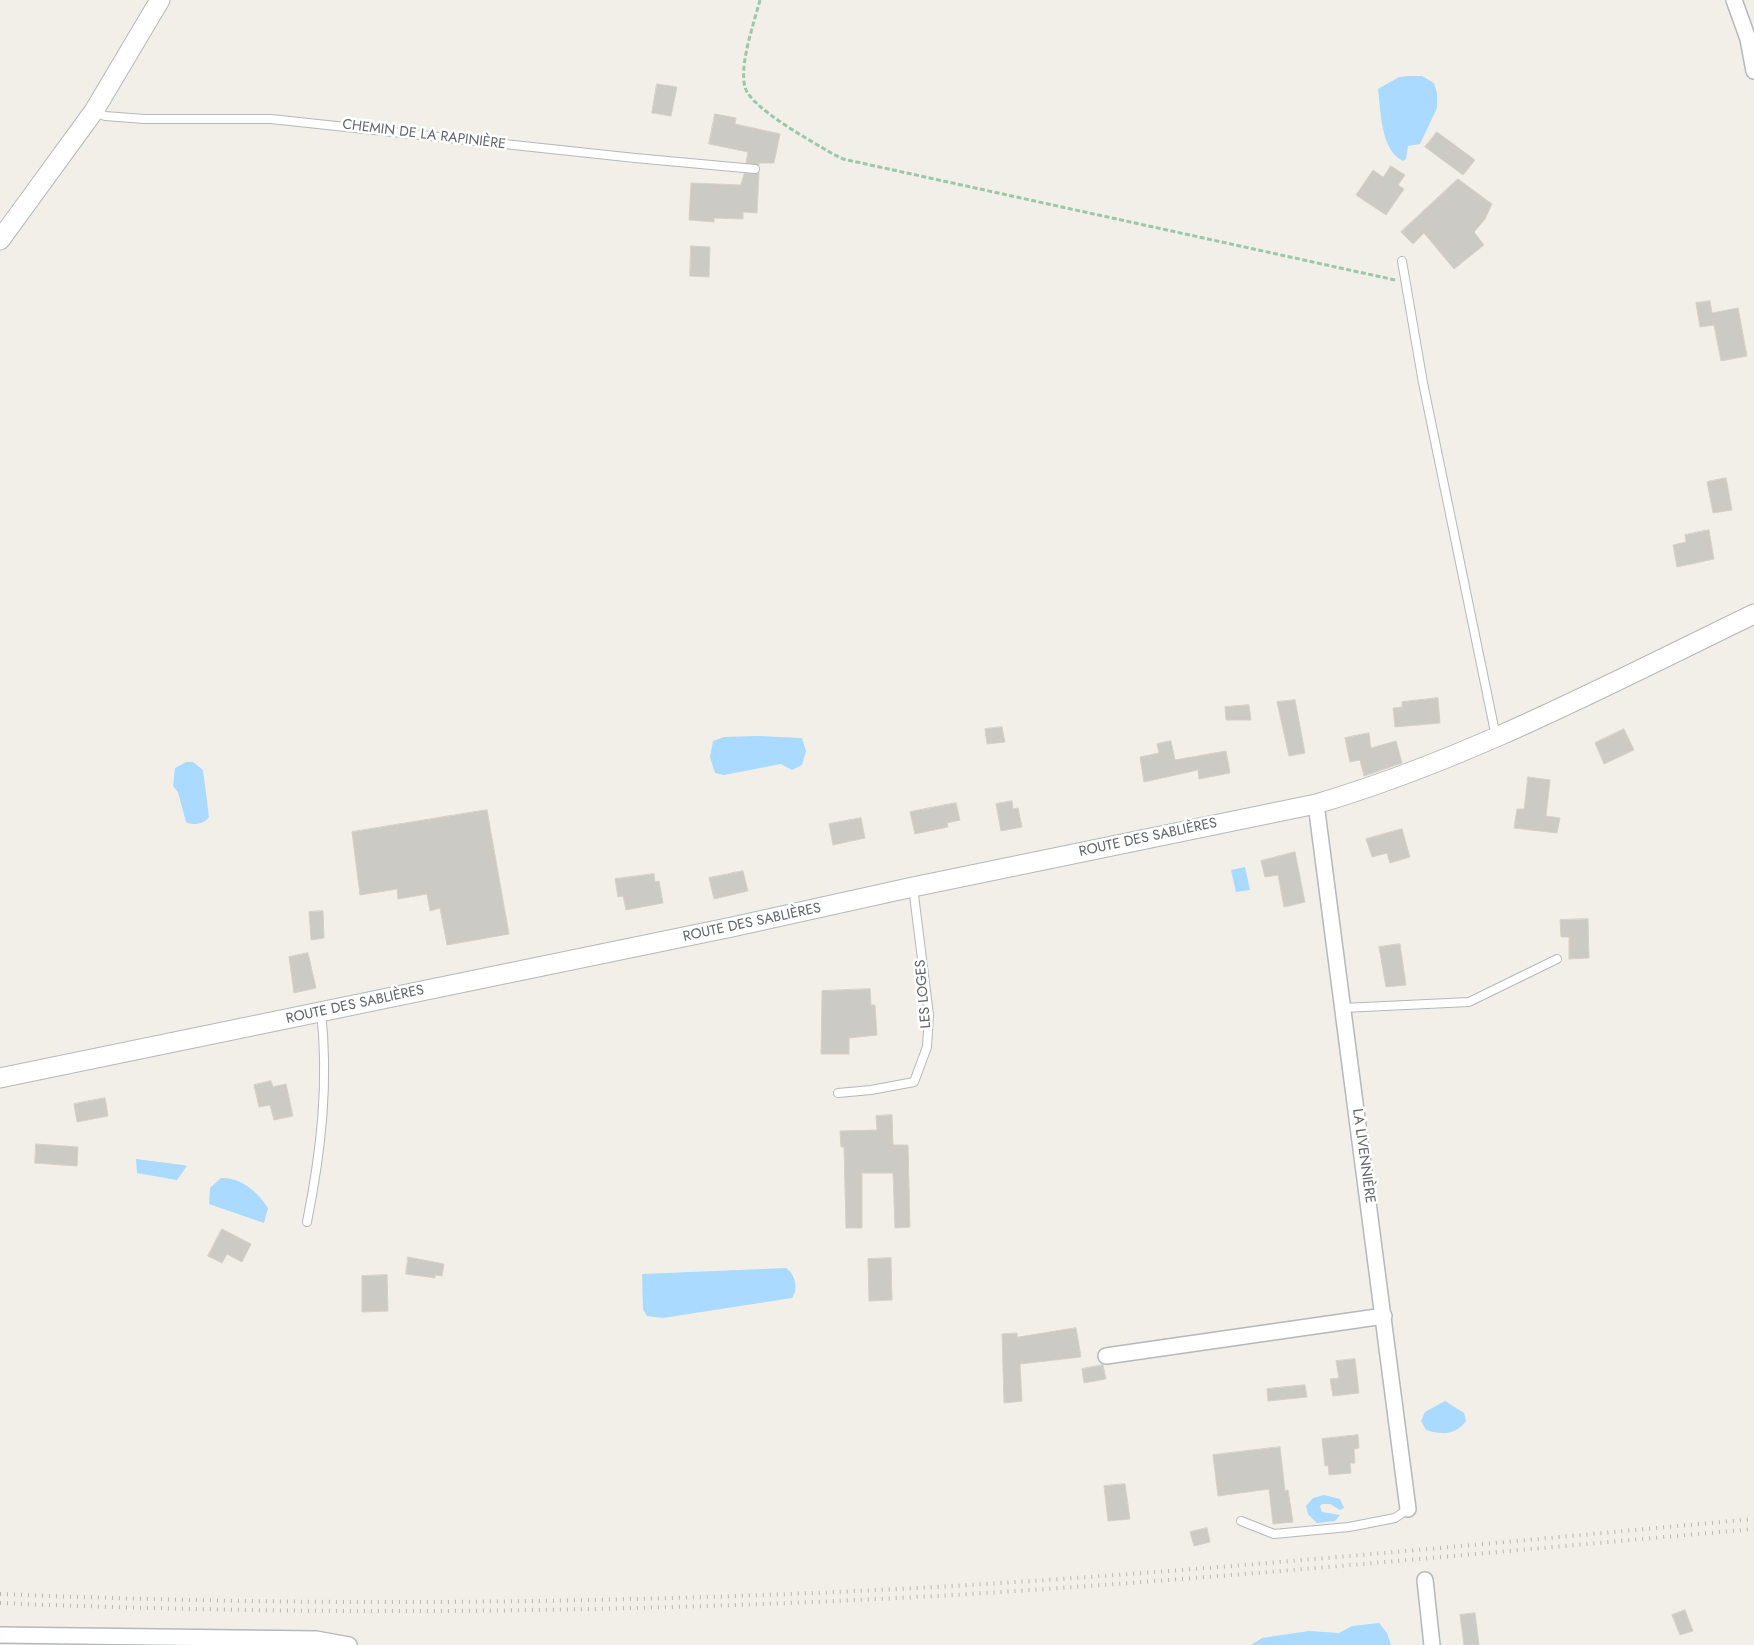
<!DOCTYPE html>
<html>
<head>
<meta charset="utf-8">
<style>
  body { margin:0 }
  canvas { display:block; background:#f1efe8 }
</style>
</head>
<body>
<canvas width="1754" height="1645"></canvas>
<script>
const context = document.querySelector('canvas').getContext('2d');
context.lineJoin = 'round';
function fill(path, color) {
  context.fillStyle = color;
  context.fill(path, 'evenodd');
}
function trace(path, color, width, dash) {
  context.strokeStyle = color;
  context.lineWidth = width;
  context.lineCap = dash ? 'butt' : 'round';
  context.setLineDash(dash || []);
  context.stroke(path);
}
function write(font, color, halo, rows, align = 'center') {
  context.font = font + ' Jost,sans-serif';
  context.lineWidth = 5;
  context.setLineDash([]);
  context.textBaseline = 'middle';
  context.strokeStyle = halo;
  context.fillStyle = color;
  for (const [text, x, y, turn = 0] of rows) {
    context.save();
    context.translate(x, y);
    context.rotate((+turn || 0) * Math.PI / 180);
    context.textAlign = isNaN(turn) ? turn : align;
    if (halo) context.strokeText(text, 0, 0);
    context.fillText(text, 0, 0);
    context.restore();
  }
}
fill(new Path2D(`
  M1409 76H1422L1434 83 1437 93V108L1420 144 1408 146 1406 159 1403 161C1380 150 1381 110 1378 89L1399 77Z
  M758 736 802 738 806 751 802 765 792 770 781 764 724 775 715 773 710 757 713 741 724 737Z
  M186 762H193L203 770 209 817C205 824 193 826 186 822L178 792 173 786 175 768Z
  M1245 867 1250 890 1236 892 1231 870Z
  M136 1159 183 1165 187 1166 177 1180 137 1173Z
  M221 1178C241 1177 258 1192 268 1208L264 1223 209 1204 210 1188Z
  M786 1268C795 1274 799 1289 792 1298L663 1318 647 1316 643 1309 642 1275 643 1274Z
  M1445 1401 1464 1413 1466 1421C1457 1435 1440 1435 1426 1430L1421 1421 1425 1412Z
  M1324 1495 1340 1499 1344 1508 1340 1510 1330 1504H1322L1320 1506 1322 1512 1340 1515 1335 1521 1317 1523 1308 1514 1306 1506 1313 1498Z
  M1379 1623 1387 1633 1391 1645H1251L1262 1638 1309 1631 1339 1633 1352 1626Z`), '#aadaff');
const building = new Path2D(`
  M657 84 677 87 671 116 652 113Z
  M715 114 736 118 735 124 780 134 774 163H759V166L746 163 748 152 709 144Z
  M1437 132 1475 160 1463 175 1425 147Z
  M1391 166 1405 175 1398 185 1404 189 1386 215 1356 195 1373 170 1383 177Z
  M759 173 757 213 743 212V219L714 218V222L689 220 691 183 741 185 744 174Z
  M1458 179 1492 204 1485 219 1474 232 1484 245 1454 269 1424 233 1413 244 1401 232Z
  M691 246 710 247 709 277 690 276Z
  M1710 301 1712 313 1738 308 1747 356 1721 361 1714 325 1700 327 1696 303Z
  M1726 478 1732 510 1713 513 1707 482Z
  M1709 530 1714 559 1677 567 1673 545 1686 542 1685 535Z
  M1438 698 1440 723 1395 727 1393 708 1402 707V702Z
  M1295 700 1305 753 1289 756 1277 702Z
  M1249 705 1251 720H1226L1225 707Z
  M1002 727 1005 742 987 744 985 729Z
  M1624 729 1634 750 1604 764 1595 743Z
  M1369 733 1371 748 1396 741 1402 763 1364 776 1360 760 1350 762 1345 738Z
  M1171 741 1175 760 1226 751 1230 773 1199 779 1198 770 1144 782 1140 757 1159 753 1157 744Z
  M1528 777 1550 780 1546 816 1560 818 1557 833 1514 828 1517 809H1524Z
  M1012 801 1013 809 1018 808 1022 827 1001 831 996 804Z
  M956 803 960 820 947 823 948 827 915 834 910 812Z
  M487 810 509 934 447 945 440 908 430 911 427 894 398 899 397 889 360 895 352 832Z
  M861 818 865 838 833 845 829 824Z
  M1402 829 1410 857 1390 863 1387 853 1372 857 1366 839Z
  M1295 852 1305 902 1284 907 1278 875 1265 877 1261 861Z
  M743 871 748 891 714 899 709 878Z
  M654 874 655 882 659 881 663 903 626 910 623 896 618 897 615 879Z
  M323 911 324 938 311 940 309 912Z
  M1588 919 1589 958 1569 959V937H1561L1560 920Z
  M1400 944 1406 985 1386 987 1379 947Z
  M308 953 316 988 294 993 289 957Z
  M870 989 871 1005H875L877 1035 849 1038V1054H821L822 991Z
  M271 1081 273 1087 286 1084 293 1116 274 1120 270 1105 259 1107 254 1085Z
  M105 1098 108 1116 77 1122 74 1104Z
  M892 1115 893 1145H908L910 1227 895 1228 893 1173H862V1228H846L844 1147H841L840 1131 877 1130 876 1116Z
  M36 1144 78 1147 77 1166 35 1163Z
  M222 1229 251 1244 242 1262 227 1254 222 1263 208 1256Z
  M408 1257 444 1264 442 1276 435 1275V1278L406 1274Z
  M891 1258 892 1300 869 1301 868 1259Z
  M387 1275 388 1311 362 1312V1276Z
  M1076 1328 1081 1357 1020 1364 1022 1401 1004 1403 1002 1334 1017 1333V1337Z
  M1355 1359 1359 1393 1333 1396 1330 1379 1339 1378 1336 1361Z
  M1103 1365 1106 1379 1084 1383 1082 1369Z
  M1305 1385 1307 1397 1268 1401 1267 1389Z
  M1358 1435 1359 1448 1354 1449 1355 1463H1350L1351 1473 1329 1475 1328 1465 1325 1466 1322 1439Z
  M1280 1447 1285 1491 1288 1490 1293 1522 1273 1524 1269 1489 1218 1496 1213 1455Z
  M1125 1484 1130 1519 1108 1521 1104 1486Z
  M1207 1528 1210 1542 1194 1546 1190 1532Z
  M1685 1610 1693 1631 1680 1635 1672 1615Z
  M1475 1613 1479 1645H1464L1460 1615Z`);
fill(building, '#cccac5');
trace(building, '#d6d1c6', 1);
const service = new Path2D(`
  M94 111 105 116 144 119H271L635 158 755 169
  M1402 261 1423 383 1496 737
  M1343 1008 1469 1002 1557 959
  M838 1093 871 1090 914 1082 927 1047 929 1015 913 887
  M307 1222C321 1152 329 1083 321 1011
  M1241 1521 1274 1534 1349 1527 1395 1518 1408 1509`);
const minor = new Path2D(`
  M1734 0 1748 39 1754 71
  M1316 804 1408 1509
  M1106 1356 1384 1316
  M1425 1580 1432 1645
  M0 1635 316 1639 349 1645`);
const tertiary = new Path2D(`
  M0 240 94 111 160 0
  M0 1078 732 927 913 887 1316 804C1469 759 1611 683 1754 614`);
trace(service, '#b5b8bc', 10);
trace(minor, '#b5b8bc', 18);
trace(tertiary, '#b5b8bc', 21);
trace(new Path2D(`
  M760 0C754 23 739 65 745 87 750 108 813 142 833 154L843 159 1395 280`), '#9cc7a9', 3, [5, 2.5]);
trace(service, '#fff', 8);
trace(minor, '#fff', 15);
trace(tertiary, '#fff', 19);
trace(new Path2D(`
  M0 1594C312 1607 624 1604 936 1587 1209 1571 1481 1544 1754 1519
  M0 1603C312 1616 624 1613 936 1596 1209 1580 1481 1553 1754 1529`), '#b6b7b8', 4, [1, 6]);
write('14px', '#5f6368', '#fff', [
  ["CHEMIN DE LA RAPINIÈRE",424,135,7],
  ["ROUTE DES SABLIÈRES",1148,838,-12],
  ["ROUTE DES SABLIÈRES",752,923,-12],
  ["LES LOGES",924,994,-95],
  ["ROUTE DES SABLIÈRES",355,1005,-12],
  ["LA LIVENNIÈRE",1363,1156,82]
]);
</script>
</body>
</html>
